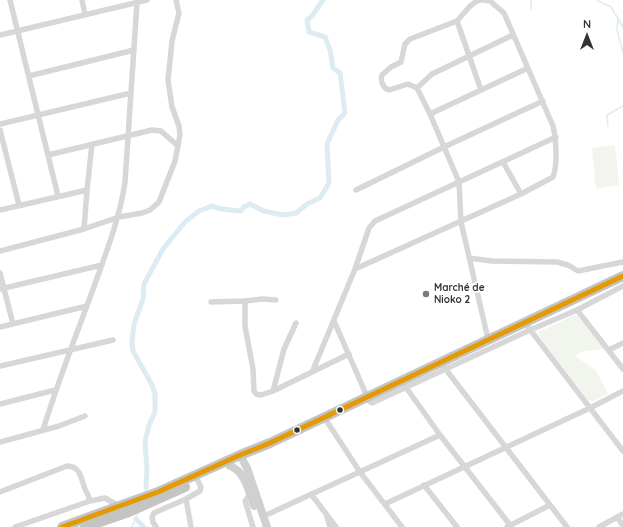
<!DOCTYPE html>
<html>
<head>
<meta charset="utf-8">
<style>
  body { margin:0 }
  #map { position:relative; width:623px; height:527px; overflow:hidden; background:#fff; font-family:Quicksand,sans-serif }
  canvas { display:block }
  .north { position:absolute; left:567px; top:16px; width:40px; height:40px; -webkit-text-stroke:3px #fff; paint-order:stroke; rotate:0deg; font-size:11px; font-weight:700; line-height:16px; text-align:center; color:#333 }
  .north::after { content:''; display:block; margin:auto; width:14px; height:18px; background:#333; clip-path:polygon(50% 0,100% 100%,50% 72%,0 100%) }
</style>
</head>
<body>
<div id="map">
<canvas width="623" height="527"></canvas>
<div class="north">N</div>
</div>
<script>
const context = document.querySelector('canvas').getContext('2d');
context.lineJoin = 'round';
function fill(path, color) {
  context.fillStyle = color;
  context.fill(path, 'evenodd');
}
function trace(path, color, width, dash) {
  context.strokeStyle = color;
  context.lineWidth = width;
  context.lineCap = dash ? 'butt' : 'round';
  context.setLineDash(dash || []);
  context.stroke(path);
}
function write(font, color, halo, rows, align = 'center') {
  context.font = font + ' Quicksand,sans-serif';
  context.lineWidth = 4;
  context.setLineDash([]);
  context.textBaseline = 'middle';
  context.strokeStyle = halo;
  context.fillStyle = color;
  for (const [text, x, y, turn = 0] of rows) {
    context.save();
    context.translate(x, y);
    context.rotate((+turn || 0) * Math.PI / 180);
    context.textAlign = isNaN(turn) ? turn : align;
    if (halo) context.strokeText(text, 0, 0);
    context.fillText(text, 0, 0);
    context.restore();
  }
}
fill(new Path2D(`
  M615 145 619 185 596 189 592 148Z
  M574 315 578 317 604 349 584 351 575 356 596 370 608 394 593 401 588 400 539 336V332Z`), '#f1f5ed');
trace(new Path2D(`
  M597 0 598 1 611 7 623 27
  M531 9V0
  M618 19 617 30 623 52
  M608 126 607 115 623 106
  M132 527 138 514`), '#ddebf3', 1.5);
trace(new Path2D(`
  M146 488 147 469 145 442 149 425 155 412V393L151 383 133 351 132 342 134 324 143 299 144 284 163 249 185 222 199 211 212 206C221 211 231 209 241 211L244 207 250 204 264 211 283 215 296 213 307 204 320 198 329 183 327 144 338 120 345 113 340 73 333 68 330 50 325 37 309 32 307 20 312 16 323 0
  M136 519 144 527`), '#ddebf3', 5);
trace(new Path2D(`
  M10 0 58 196
  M82 0 85 14
  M481 0 477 1 470 6 457 21 410 39 405 44 401 62 391 67 382 75C380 81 383 88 389 90L408 84 417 88 432 74 513 35
  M457 21 481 90
  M0 35 147 0
  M29 76 134 50
  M417 88 430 114 459 182 461 222 488 339
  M430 114 528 68
  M0 124 131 93
  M0 130 19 205
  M48 155 152 130 161 131 178 146
  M503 162 521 194
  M356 190 444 147 543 101
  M0 210 87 190
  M84 229 87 190 92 144
  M0 251 84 229 119 217 142 213 150 210 159 202 175 161 180 135 179 126 172 107 168 80 172 41 179 13 176 0
  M469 258 492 261 557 262 568 265 578 271 623 262
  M355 269 521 194 553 177C558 164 556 139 553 126L504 13 490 1 484 0
  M0 273 13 324
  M0 289 102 265
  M276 300 262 299 245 301V326L253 369 254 391 256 394 261 395 273 391 284 349 296 323
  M211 302 245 301
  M577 310 623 369
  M334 321 369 401 372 403 530 330 577 310 623 286
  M0 327 87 306
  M528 327 623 451
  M609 350 623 343
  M0 366 113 340
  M444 367 567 527
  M313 370 355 269 369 228 375 221 556 137
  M405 386 440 435 510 525
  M273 391 349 354
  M0 404 55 390
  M324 417 360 472 402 527
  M43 430C58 381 77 333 95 284 107 250 120 217 125 182L137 3
  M0 442 59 426 85 416
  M424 485 457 527
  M0 492 67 466C81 466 81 479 85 489 87 493 89 497 90 501L105 498 119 506
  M250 494 245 501 253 527
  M311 494 336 527
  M186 499 191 527
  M385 504 590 408 623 391
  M264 516 440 435
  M327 517 330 527
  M617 517 623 526
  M15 527 90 501
  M156 527 153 522 152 517 154 513 186 499 200 491 201 487 198 481
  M507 527 550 505
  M599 527 623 514`), '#d7d7d7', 5.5);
trace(new Path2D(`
  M240 455 247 468 267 527
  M230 466C245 471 249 492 254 506`), '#d0d0d0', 8);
trace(new Path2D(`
  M62 527 158 492 240 455 270 443 623 276
  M85 527 129 512 185 487`), '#c4c4c4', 10);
trace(new Path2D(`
  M62 527 158 492 240 455 270 443 623 276`), '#e39a05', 5);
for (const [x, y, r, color] of [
  [426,294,4,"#7a7a7a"],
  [340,410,3.5,"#333"],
  [297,430,3.5,"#333"]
]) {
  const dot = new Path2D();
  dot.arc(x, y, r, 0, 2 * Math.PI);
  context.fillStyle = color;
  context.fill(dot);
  trace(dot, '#fff', 1.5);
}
write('bold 10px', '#333', '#fff', [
  ["Marché de",434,288],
  ["Nioko 2",434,300]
], 'left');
</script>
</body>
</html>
